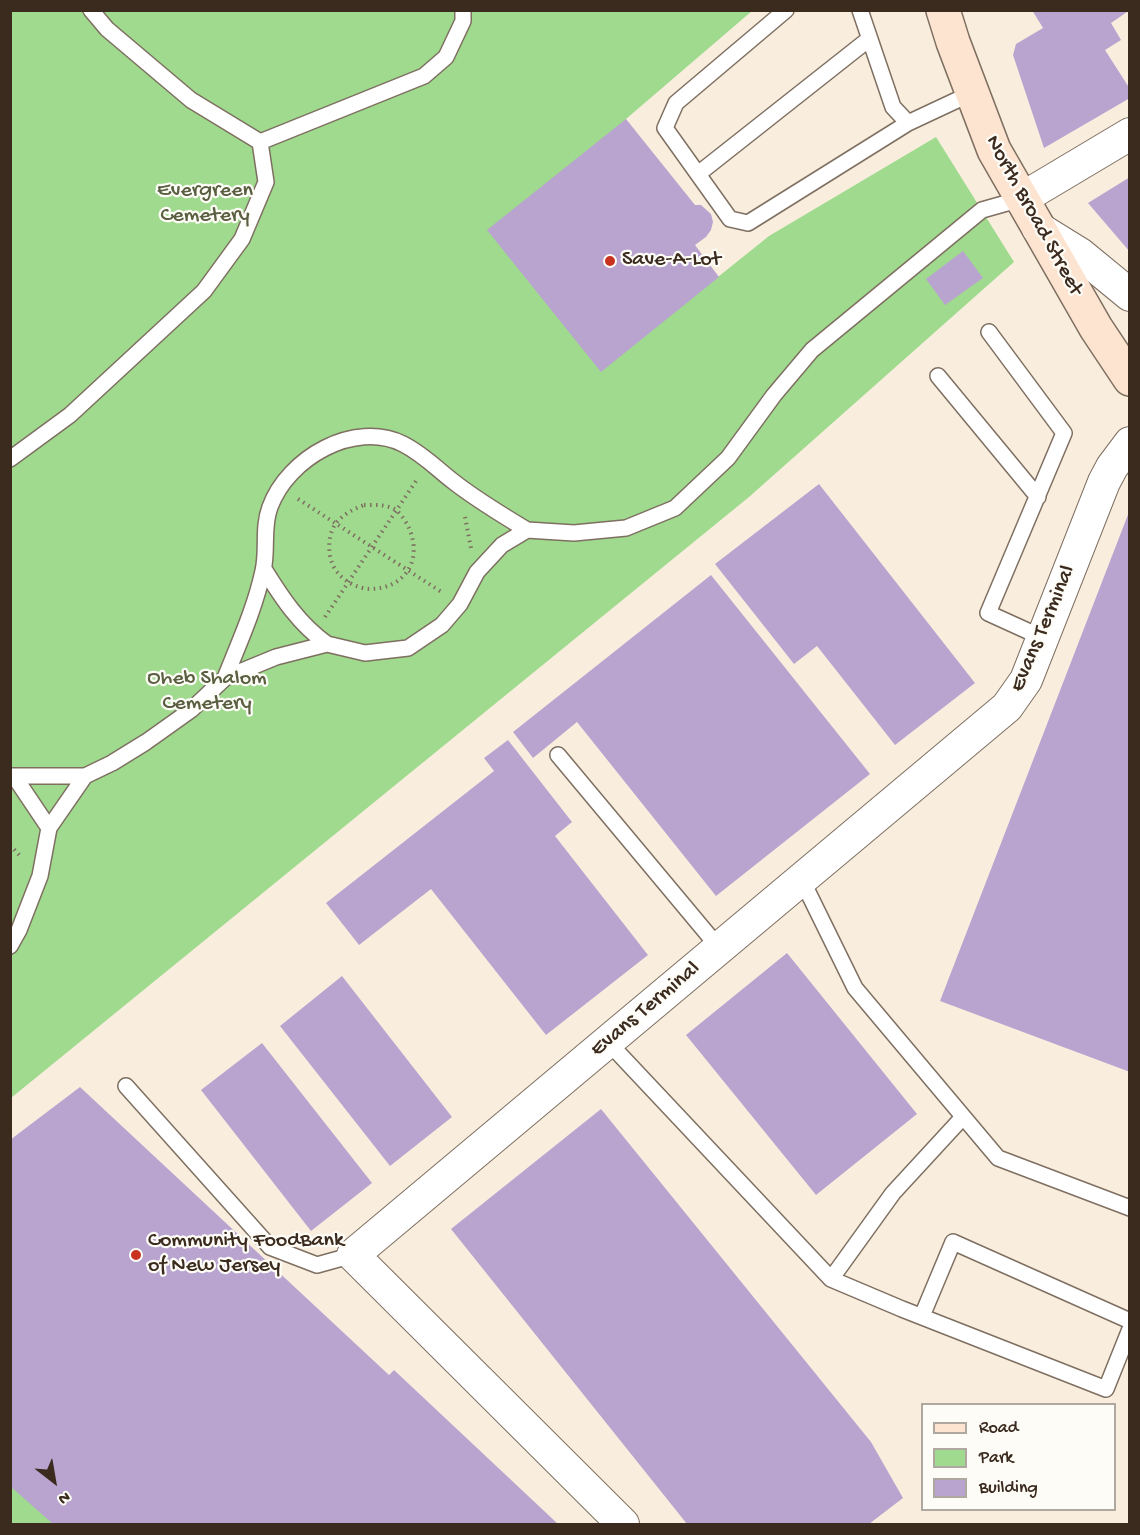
<!DOCTYPE html>
<html>
<head>
<meta charset="utf-8">
<style>
  body { margin:0 }
  #map { position:relative; width:1140px; height:1535px; overflow:hidden; background:#f9eede; font-family:"Gochi Hand",sans-serif }
  canvas { display:block }
  .frame { position:absolute; inset:0; border:12px solid #3b2a1e; pointer-events:none }
  .legend { position:absolute; left:921px; top:1403px; width:195px; height:108px; box-sizing:border-box; background:#fdfcf7; border:2px solid #afa8a0; margin:0; padding:8px 10px; list-style:none; font-size:18px; color:#3b2a1e }
  .legend li { display:flex; align-items:center; gap:12px; height:30px }
  .legend b { width:30px; border:2px solid #afa8a0 }
  .north { position:absolute; left:24px; top:1451px; width:60px; height:60px; -webkit-text-stroke:4px #fdfcf7; paint-order:stroke; rotate:149deg; font-size:16px; font-weight:700; line-height:24px; text-align:center; color:#3b2a1e }
  .north::after { content:''; display:block; margin:auto; width:21px; height:27px; background:#3b2a1e; clip-path:polygon(50% 0,100% 100%,50% 72%,0 100%) }
</style>
</head>
<body>
<div id="map">
<canvas width="1140" height="1535"></canvas>
<div class="frame"></div>
<ul class="legend">
<li><b style="height:8px;background:#fde4d1"></b>Road</li>
<li><b style="height:16px;background:#9fda8e"></b>Park</li>
<li><b style="height:16px;background:#b9a4d0"></b>Building</li>
</ul>
<div class="north">N</div>
</div>
<script>
const context = document.querySelector('canvas').getContext('2d');
context.lineJoin = 'round';
function fill(path, color) {
  context.fillStyle = color;
  context.fill(path, 'evenodd');
}
function trace(path, color, width, dash) {
  context.strokeStyle = color;
  context.lineWidth = width;
  context.lineCap = dash ? 'butt' : 'round';
  context.setLineDash(dash || []);
  context.stroke(path);
}
function write(font, color, halo, rows, align = 'center') {
  context.font = font + ' "Gochi Hand",sans-serif';
  context.lineWidth = 4.5;
  context.setLineDash([]);
  context.textBaseline = 'middle';
  context.strokeStyle = halo;
  context.fillStyle = color;
  for (const [text, x, y, turn = 0] of rows) {
    context.save();
    context.translate(x, y);
    context.rotate((+turn || 0) * Math.PI / 180);
    context.textAlign = isNaN(turn) ? turn : align;
    if (halo) context.strokeText(text, 0, 0);
    context.fillText(text, 0, 0);
    context.restore();
  }
}
fill(new Path2D(`
  M11 11H752L626 119 601 371 769 236 936 137 1014 262 749 497 11 1098Z
  M11 1477 57 1524H11Z`), '#9fda8e');
fill(new Path2D(`
  M1032 10H1130L1111 23 1121 40 1105 50 1130 89V98L1044 148 1013 55 1016 44 1043 28Z
  M626 119 695 205H701L711 214 713 222 711 230 706 237 695 245 719 277 601 372 487 230Z
  M1130 177V252L1088 203Z
  M963 251 983 278 945 305 926 279Z
  M819 484 975 683 895 745 817 646 794 664 715 564Z
  M1129 512H1130V1072L940 1001Z
  M711 575 870 774 716 896 577 722 533 758 513 732Z
  M508 740 572 822 555 836 648 955 546 1035 431 889 359 945 326 903 494 771 484 758Z
  M787 953 917 1114 816 1195 686 1035Z
  M342 976 452 1117 390 1166 280 1026Z
  M262 1043 372 1183 311 1231 201 1090Z
  M80 1087 389 1375 394 1370 558 1524H53L10 1486V1140Z
  M601 1109 871 1442 903 1498 869 1524H687L451 1229Z`), '#b9a4d0');
const lane = new Path2D(`
  M786 10 676 103 665 128 730 219 748 223 908 123
  M860 10 893 107 908 123 972 93
  M260 142 424 76 446 57 463 21V10
  M698 174 869 39
  M989 332 1064 433 988 613 1043 638
  M938 376 1038 497
  M10 459 70 415 204 291 242 239 266 182 260 142 191 100 107 29 91 10
  M527 530 574 533 626 528 675 508 728 458 774 395 812 350 982 210 1021 199
  M264 569C282 598 299 624 327 644
  M558 755 720 949
  M10 776H85L112 763 146 742 191 710 225 678 276 657 327 644 365 653 408 648 442 625 460 604 477 572 502 545 527 530C502 515 477 500 454 482 437 469 423 454 403 444 354 420 288 458 270 507 262 528 268 550 263 571 255 608 239 643 225 678
  M14 776 49 828
  M802 880 855 988 998 1158 1130 1208
  M10 946 19 930 40 876 49 828 85 776
  M608 1042 831 1279 893 1193 963 1117
  M126 1086 270 1247 317 1265 353 1255
  M831 1279 902 1309 1106 1389 1130 1329
  M922 1316 953 1242 1130 1321`);
const street = new Path2D(`
  M1021 199 1130 134
  M1038 228 1080 254 1130 295
  M623 1524 353 1255 1007 707 1026 680 1104 482 1112 467 1130 443`);
const secondary = new Path2D(`
  M943 10 953 42 994 150 1096 328 1130 379`);
trace(lane, '#7e6f61', 18);
trace(street, '#7e6f61', 34);
trace(secondary, '#7e6f61', 36);
trace(new Path2D(`
  M298 499 443 593
  M364 505C375 505 386 504 396 510 401 514 406 522 409 528 423 560 405 588 371 589 359 589 345 582 338 573 327 561 326 535 337 522 345 513 354 509 364 505Z
  M465 517 471 548
  M325 617 418 478
  M10 845 22 858`), '#7e6f61', 4, [1.5, 4.5]);
trace(lane, '#fff', 15);
trace(street, '#fff', 32);
trace(secondary, '#fde4d1', 33);
for (const [x, y, r, color] of [
  [610,261,6,"#c8321e"],
  [136,1255,6,"#c8321e"]
]) {
  const dot = new Path2D();
  dot.arc(x, y, r, 0, 2 * Math.PI);
  context.fillStyle = color;
  context.fill(dot);
  trace(dot, '#fdfcf7', 2);
}
write('22px', '#595f40', '#fdfcf7', [
  ["Evergreen",205,192],
  ["Cemetery",205,217],
  ["Oheb Shalom",207,680],
  ["Cemetery",207,705]
]);
write('22px', '#3b2a1e', '#fdfcf7', [
  ["North Broad Street",1033,216,61],
  ["Evans Terminal",1044,629,-67],
  ["Evans Terminal",646,1010,-40]
]);
write('22px', '#3b2a1e', '#fdfcf7', [
  ["Save-A-Lot",622,261],
  ["Community FoodBank",148,1242],
  ["of New Jersey",148,1267]
], 'left');
</script>
</body>
</html>
